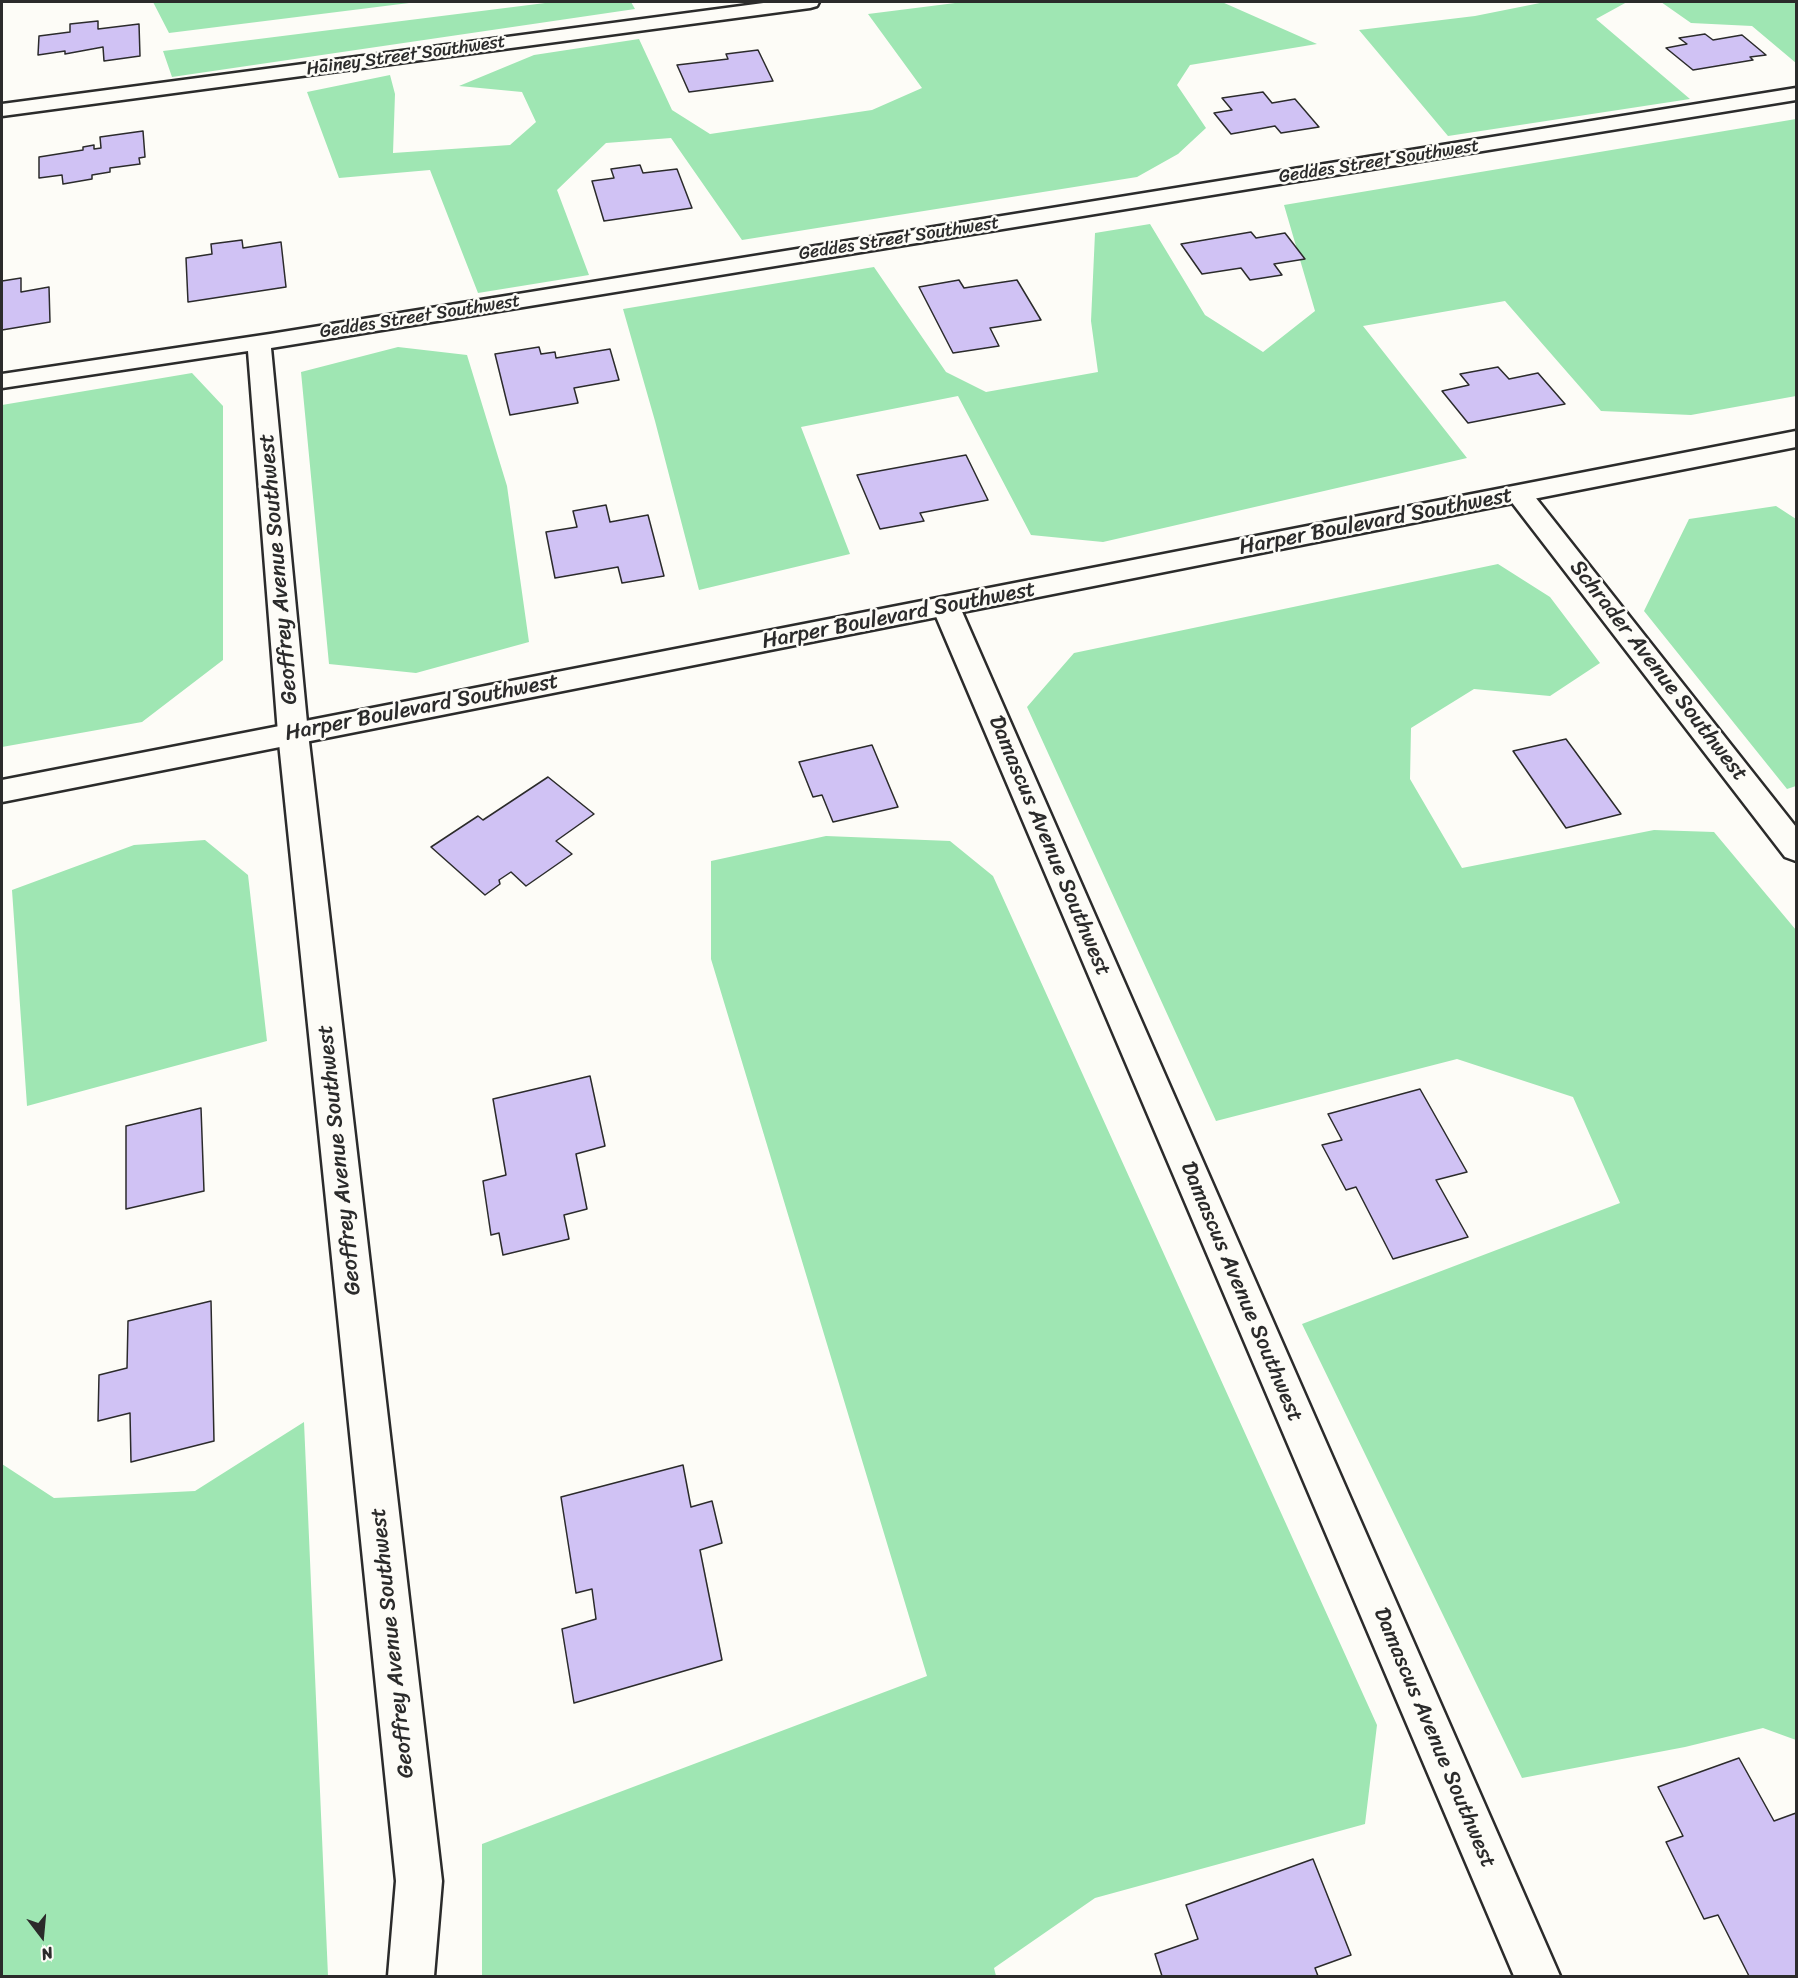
<!DOCTYPE html>
<html>
<head>
<meta charset="utf-8">
<style>
  body { margin:0 }
  #map { position:relative; width:1798px; height:1978px; overflow:hidden; background:#fdfcf7; font-family:Sriracha,sans-serif }
  canvas { display:block }
  .frame { position:absolute; inset:0; border:3px solid #2b2b2b; pointer-events:none }
  .north { position:absolute; left:12px; top:1906px; width:60px; height:60px; -webkit-text-stroke:4px #fdfcf7; paint-order:stroke; rotate:164deg; font-size:16px; font-weight:700; line-height:24px; text-align:center; color:#2b2b2b }
  .north::after { content:''; display:block; margin:auto; width:21px; height:27px; background:#2b2b2b; clip-path:polygon(50% 0,100% 100%,50% 72%,0 100%) }
</style>
</head>
<body>
<div id="map">
<canvas width="1798" height="1978"></canvas>
<div class="frame"></div>
<div class="north">N</div>
</div>
<script>
const context = document.querySelector('canvas').getContext('2d');
context.lineJoin = 'round';
function fill(path, color) {
  context.fillStyle = color;
  context.fill(path, 'evenodd');
}
function trace(path, color, width, dash) {
  context.strokeStyle = color;
  context.lineWidth = width;
  context.lineCap = dash ? 'butt' : 'round';
  context.setLineDash(dash || []);
  context.stroke(path);
}
function write(font, color, halo, rows, align = 'center') {
  context.font = font + ' Sriracha,sans-serif';
  context.lineWidth = 5;
  context.setLineDash([]);
  context.textBaseline = 'middle';
  context.strokeStyle = halo;
  context.fillStyle = color;
  for (const [text, x, y, turn = 0] of rows) {
    context.save();
    context.translate(x, y);
    context.rotate((+turn || 0) * Math.PI / 180);
    context.textAlign = isNaN(turn) ? turn : align;
    if (halo) context.strokeText(text, 0, 0);
    context.fillText(text, 0, 0);
    context.restore();
  }
}
fill(new Path2D(`
  M153 2H417L169 33Z
  M553 2H631L635 9 172 77 163 51Z
  M963 2H1222L1317 44 1190 65 1177 85 1206 128 1178 154 1137 177 742 240 671 138 606 143 557 190 589 275 478 293 430 170 339 178 307 92 390 75 395 94 393 153 510 145 536 122 522 92 459 86 534 55 639 39 672 110 710 134 872 110 922 88 868 14Z
  M1545 2H1627L1596 19 1690 99 1448 136 1359 30 1475 16Z
  M1661 2H1796V63L1752 26 1691 23Z
  M1796 119V396L1691 415 1601 411 1505 301 1363 326 1467 458 1103 542 1031 535 958 396 801 427 850 554 699 590 655 421 623 309 874 267 946 372 986 392 1098 372 1091 321 1095 233 1150 224 1205 315 1263 352 1315 311 1284 205Z
  M398 347 467 355 507 486 529 642 416 673 329 664 301 372Z
  M192 373 223 406V660L142 722 2 747V405Z
  M1776 506 1796 519V786L1787 789 1644 611 1689 519Z
  M1498 564 1550 597 1600 663 1550 696 1474 689 1411 728 1410 779 1462 868 1654 830 1714 832 1796 930V1472L1795 1474 1796 1478V1740L1763 1728 1685 1747 1522 1778 1302 1324 1620 1203 1573 1097 1457 1059 1216 1121 1027 707 1074 653Z
  M826 836 950 841 993 876 1377 1725 1365 1824 1095 1898 994 1968 996 1976H482V1844L927 1676 711 959V861Z
  M205 840 248 875 267 1041 27 1106 12 890 134 845Z
  M304 1422 328 1976H2V1464L54 1498 195 1491Z`), '#9fe6b3');
const building = new Path2D(`
  M98 21V29L139 24 140 56 104 61 103 47 65 54V51L38 55 39 36 70 32V24Z
  M1705 34 1713 40 1742 35 1766 55 1750 57 1753 60 1693 70 1666 48 1687 44 1679 38Z
  M758 50 773 81 689 92 677 65 728 59 726 54Z
  M1263 92 1272 103 1295 99 1319 127 1281 133 1275 126 1231 134 1214 113 1232 110 1222 98Z
  M143 131 145 157 139 158 140 164 110 168V172L92 175V179L63 184 62 175 39 178V157L83 150V147L94 145V149L101 148 100 137Z
  M640 165 643 173 677 169 692 208 604 221 592 181 614 178 611 169Z
  M1251 232 1256 238 1285 233 1305 259 1274 264 1282 275 1250 280 1241 268 1202 274 1181 244Z
  M242 240 243 248 281 242 286 287 188 302 186 258 212 254 211 244Z
  M21 278V292L49 287 50 322 2 330V281Z
  M959 280 964 288 1017 280 1041 320 990 328 999 346 953 353 919 287Z
  M539 347 541 354 555 352 556 358 610 349 619 380 574 388 578 403 510 415 495 354Z
  M1498 367 1509 379 1538 373 1565 404 1468 423 1442 391 1469 385 1460 374Z
  M966 455 988 500 920 513 924 521 880 529 857 475Z
  M606 505 610 522 648 515 664 576 622 583 618 567 555 578 546 532 577 527 573 511Z
  M1566 739 1621 814 1566 828 1513 751Z
  M872 745 898 807 833 822 822 795 813 797 799 762Z
  M548 777 594 814 556 841 572 854 526 886 511 872 499 880 500 884 485 895 431 847 478 816 483 820Z
  M590 1076 605 1146 576 1154 587 1209 564 1215 569 1239 503 1255 499 1233 491 1235 483 1181 506 1175 493 1099Z
  M1420 1089 1467 1172 1436 1180 1468 1237 1393 1259 1356 1187 1346 1190 1322 1145 1342 1140 1328 1114Z
  M201 1108 204 1191 126 1209V1126Z
  M211 1301 214 1441 131 1462 130 1413 98 1421 99 1375 127 1368 128 1321Z
  M683 1465 691 1507 712 1501 722 1543 700 1550 722 1660 574 1703 562 1629 596 1619 592 1589 576 1593 561 1497Z
  M1739 1758 1774 1821 1796 1813V1976H1749L1718 1915 1704 1919 1666 1842 1683 1836 1658 1787Z
  M1313 1859 1351 1955 1315 1968 1318 1976H1162L1155 1954 1198 1939 1186 1905Z`);
fill(building, '#d0c2f4');
trace(building, '#2b2b2b', 1.5);
const street = new Path2D(`
  M771 2H819L817 6 810 8 2 116V104Z
  M1796 88V100L271 348 308 733 442 1881 434 1976H388L396 1881 278 733 248 351 2 388V374L270 334Z
  M1519 486 1528 488 1796 827V861L1785 857 1510 500 1506 494 1510 488Z
  M946 598 956 600 960 607 1560 1976H1514L932 607 936 600Z`);
const secondary = new Path2D(`
  M1796 431V447L2 802V780Z`);
trace(street, '#2b2b2b', 5);
trace(secondary, '#2b2b2b', 5);
fill(street, '#fdfcf7');
fill(secondary, '#fdfcf7');
write('18px', '#2b2b2b', '#fdfcf7', [
  ["Hainey Street Southwest",406,56,-8],
  ["Geddes Street Southwest",1379,162,-9],
  ["Geddes Street Southwest",899,239,-9],
  ["Geddes Street Southwest",420,317,-9]
]);
write('22px', '#2b2b2b', '#fdfcf7', [
  ["Harper Boulevard Southwest",1376,522,-11],
  ["Geoffrey Avenue Southwest",279,569,-95],
  ["Harper Boulevard Southwest",899,616,-11],
  ["Schrader Avenue Southwest",1658,671,52],
  ["Harper Boulevard Southwest",422,708,-11],
  ["Damascus Avenue Southwest",1049,846,67],
  ["Geoffrey Avenue Southwest",340,1160,-96],
  ["Damascus Avenue Southwest",1241,1292,67],
  ["Geoffrey Avenue Southwest",393,1643,-96],
  ["Damascus Avenue Southwest",1434,1738,67]
]);
</script>
</body>
</html>
